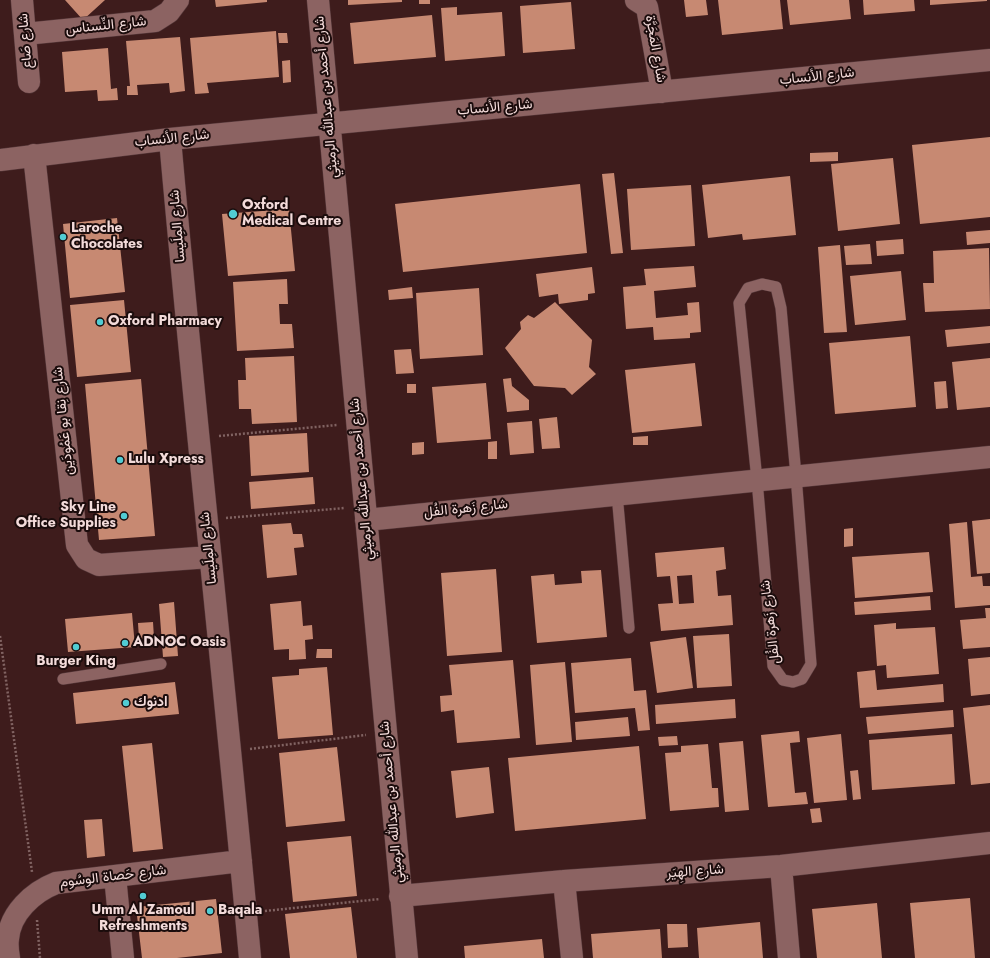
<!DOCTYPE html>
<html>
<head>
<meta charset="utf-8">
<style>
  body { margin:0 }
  canvas { display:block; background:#3e1c1c }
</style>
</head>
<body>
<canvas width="990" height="958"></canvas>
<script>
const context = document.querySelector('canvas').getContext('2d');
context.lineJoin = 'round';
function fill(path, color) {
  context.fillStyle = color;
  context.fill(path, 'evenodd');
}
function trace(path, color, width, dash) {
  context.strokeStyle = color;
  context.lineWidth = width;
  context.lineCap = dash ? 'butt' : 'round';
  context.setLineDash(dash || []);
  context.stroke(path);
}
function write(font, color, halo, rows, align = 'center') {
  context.font = font + ' Jost,Vazirmatn,sans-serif';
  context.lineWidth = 4;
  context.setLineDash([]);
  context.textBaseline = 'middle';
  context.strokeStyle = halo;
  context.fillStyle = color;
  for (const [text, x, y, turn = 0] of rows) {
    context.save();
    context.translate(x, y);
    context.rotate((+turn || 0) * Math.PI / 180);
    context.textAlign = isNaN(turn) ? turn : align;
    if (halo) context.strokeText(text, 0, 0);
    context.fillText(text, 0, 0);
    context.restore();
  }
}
fill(new Path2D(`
  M65 0H105L83 20Z
  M215 0H267V2L216 7Z
  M348 0H402V2L348 5Z
  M419 0H430V4H419Z
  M684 0H706L708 15 686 17Z
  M718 0H780L783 29 722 35Z
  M787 0H849L851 19 790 25Z
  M863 0H914L915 11 864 15Z
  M930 0H987V1L930 5Z
  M571 2 575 49 523 53 520 6Z
  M457 7V15L502 12 505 56 445 61 441 8Z
  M432 15 436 57 354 64 350 23Z
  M276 31 279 77 207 83 209 93 195 94 190 38Z
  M278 33H287L288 43H279Z
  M180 37 185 91 170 93 169 83 137 85 138 95H127V86H130L126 41Z
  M108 48 111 89 117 88 118 100 98 101 97 90 65 92 62 52Z
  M290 60 291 82 283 83 282 61Z
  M990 137V217L920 224 912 145Z
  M838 152V161L810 162V153Z
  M893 158 900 224 838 231 831 164Z
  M614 173 623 253 611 254 602 174Z
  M790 176 796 235 743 240 742 234 708 238 702 185Z
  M580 184 587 253 403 272 395 204Z
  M691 185 695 246 631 250 627 189Z
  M289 209 295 271 228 276 222 214Z
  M117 218 125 292 70 298 63 224Z
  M990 230V243L967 245 966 232Z
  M903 239 904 254 877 256 876 241Z
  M870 244 872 264 846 265 844 246Z
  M840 245 847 332 824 333 818 247Z
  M989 248 990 309 925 312 923 283H934L933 251Z
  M694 266 696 287 654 291 656 318 688 315 687 303 699 302 701 332 690 333V338L654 340 653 327 626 329 623 287 646 285 644 269Z
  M592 267 595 293 588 294V300L559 304 558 294 539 297 536 274Z
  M901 271 906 320 855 325 850 276Z
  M287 279 288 304H279L280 324H292L294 348 237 351 233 282Z
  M412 287 413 298 389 300 388 290Z
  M479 288 483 355 420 359 416 293Z
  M124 300 131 372 77 377 70 305Z
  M555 302 592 340 589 367 596 374 572 395 565 388 534 386 505 348 521 329 520 322 528 315 534 318Z
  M990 326V343L947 347 945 330Z
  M910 336 916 407 835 414 829 343Z
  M411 349 414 373 396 374 394 350Z
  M294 356 297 422 252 424 251 409H239L238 380H246L245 358Z
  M990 358V407L957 410 952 362Z
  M695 363 702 426 632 433 625 370Z
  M511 378 512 386 529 400V410L507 412 503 379Z
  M141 379 155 536 99 540 85 384Z
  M946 381 948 408 936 409 934 382Z
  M486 383 491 439 437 443 432 387Z
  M407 384H416V393H407Z
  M557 417 560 448 542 449 539 419Z
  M532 421 534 453 510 455 507 423Z
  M307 433 309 472 251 476 249 436Z
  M648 436V445H633V437Z
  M497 441V459H488V442Z
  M424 442V454L412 455V443Z
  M313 477 315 504 251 509 249 482Z
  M990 519V573L977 574 972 521Z
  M967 522 971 577 982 576 983 586H990V605L955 608 949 524Z
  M291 523 293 534H302L304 547 294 548 297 575 267 578 262 525Z
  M853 528V546L844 547V529Z
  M724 547 726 569 716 571 718 596 731 595 733 625 661 631 658 604 673 603 670 576 657 577 655 553ZM692 575 694 603 679 604 677 576Z
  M929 552 933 592 855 598 852 557Z
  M496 569 502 652 447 656 441 573Z
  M601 570 607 637 537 643 531 576 554 574 555 585 582 583 581 571Z
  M930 596 931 610 855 615 854 602Z
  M301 601 303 626 312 625 313 639 305 640 306 659 289 660V649L274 650 270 604Z
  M174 602 178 656 163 657 159 604Z
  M985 608H990V647L963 649 960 620 986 618Z
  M132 613 135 647 68 652 65 619Z
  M153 622 154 638 139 639 138 623Z
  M896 623V629L935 627 939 674 887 678 886 665 877 666 874 625Z
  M729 634 732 686 697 688 693 636Z
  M686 637 693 688 657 693 650 642Z
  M317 649H332V658H316Z
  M990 657V694L971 696 968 659Z
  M631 658 634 691 646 690 650 730 638 731 635 708 575 713 571 663Z
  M513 660 520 738 457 743 454 710 441 712 440 696 452 695 449 665Z
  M565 662 572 742 536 745 530 665Z
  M327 667 333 735 278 739 272 677 299 675V669Z
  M875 670 877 690 943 684 944 702 860 708 857 672Z
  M175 682 179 714 76 724 73 693Z
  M735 699 736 718 656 724 655 705Z
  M990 705V783L971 785 963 708Z
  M953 710 954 727 868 734 866 717Z
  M628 717 630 736 576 740 575 722Z
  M799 731 800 742 790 743 795 793 806 792 808 804 768 807 761 735Z
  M841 734 847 800 814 803 807 738Z
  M952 734 955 784 872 790 869 740Z
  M677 736 678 745 659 746 658 737Z
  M743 741 749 810 725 812 719 743Z
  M152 743 163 849 133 852 122 746Z
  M708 744 712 788H718L719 807 670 811 665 753 681 752V746Z
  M639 746 646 819 515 831 508 758Z
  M337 747 345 821 286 827 279 753Z
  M489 767 494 813 456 818 451 771Z
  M858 770 861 799 853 800 850 771Z
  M820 808 822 822 812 823 810 809Z
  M102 819 105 856 87 858 84 820Z
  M351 836 357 896 293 902 287 842Z
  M970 898 975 958H915L910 903Z
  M216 899 222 953 177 958H142L136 907Z
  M877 903 882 958H817L812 909Z
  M351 907 357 958H290L285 914Z
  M760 922 763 958H699L697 928Z
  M667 924H687L688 947 668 948Z
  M660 929 662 958H593L591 934Z
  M542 939 544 958H465L464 946Z`), '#c78972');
const service = new Path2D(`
  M762 284 776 287 781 308 796 476 811 664 802 679 793 682 783 680 773 666 757 480 739 303 748 288Z
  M617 494 629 628
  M63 679 161 664`);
const minor = new Path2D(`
  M22 0 29 82
  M318 0 407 958
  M636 0 647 7 662 92
  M25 34 155 21 169 12 178 0
  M170 139C194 412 225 685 250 958
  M34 155 77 545 86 559 99 565 210 557
  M0 160 170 139 990 60
  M366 520 990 457
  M781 866 789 958
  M115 876 123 958
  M564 881 572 958
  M400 896 564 881 781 866 990 843
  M9 958C8 952 7 945 8 939 10 913 33 892 56 883L241 861`);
trace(service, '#55383a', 12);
trace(minor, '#55383a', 23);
trace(new Path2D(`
  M219 436 337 425
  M226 518 345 508
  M0 636 32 872
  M250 749 366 735
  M265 911 380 899
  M37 920 40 958`), '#816362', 2.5, [2, 2]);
trace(service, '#8c6362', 11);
trace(minor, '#8c6362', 22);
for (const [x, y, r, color] of [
  [233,214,5,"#51ccd3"],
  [63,237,4,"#51ccd3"],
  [100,322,4,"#51ccd3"],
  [120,460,4,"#51ccd3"],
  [124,516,4,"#51ccd3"],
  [125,643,4,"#51ccd3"],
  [76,647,4,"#51ccd3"],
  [126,703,4,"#51ccd3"],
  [143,896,4,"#51ccd3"],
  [210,911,4,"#51ccd3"]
]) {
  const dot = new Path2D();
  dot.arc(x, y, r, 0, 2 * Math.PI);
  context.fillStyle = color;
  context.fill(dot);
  trace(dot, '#1b0c0c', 1.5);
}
write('14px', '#f3dbda', '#1b0c0c', [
  ["شارع النِّسناس",106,26,-6],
  ["شارع صَاع",26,41,-95],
  ["شارع المَجَرَّة",655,49,80],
  ["شارع الأنساب",817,77,-6],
  ["شارع أحمد بن عبدالله الرميثي",327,97,-95],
  ["شارع الأنساب",495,108,-5],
  ["شارع الأنساب",172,139,-6],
  ["شارع المِلَيسا",178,226,-95],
  ["شارع نِقا بو عَمُودَين",64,421,-96],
  ["شارع أحمد بن عبدالله الرميثي",362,479,-95],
  ["شارع زَهرة الفُل",466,509,-6],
  ["شارع المِلَيسا",209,548,-96],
  ["شارع زَهرة الفُل",771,622,-97],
  ["شارع أحمد بن عبدالله الرميثي",392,802,-95],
  ["شارع الهِيَر",695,872,-4],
  ["شارع حَصاة الوسُوم",113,877,-7]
]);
write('bold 14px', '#f3dbda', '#1b0c0c', [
  ["Oxford",242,206],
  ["Medical Centre",242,222],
  ["Laroche",71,229],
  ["Chocolates",71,245],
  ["Oxford Pharmacy",108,322],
  ["Lulu Xpress",128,460],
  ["Sky Line",116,508,"right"],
  ["Office Supplies",116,524,"right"],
  ["ADNOC Oasis",133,643],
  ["Burger King",76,662,"center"],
  ["ادنوك",134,703],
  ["Umm Al Zamoul",143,911,"center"],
  ["Refreshments",143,927,"center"],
  ["Baqala",218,911]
], 'left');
</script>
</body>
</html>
